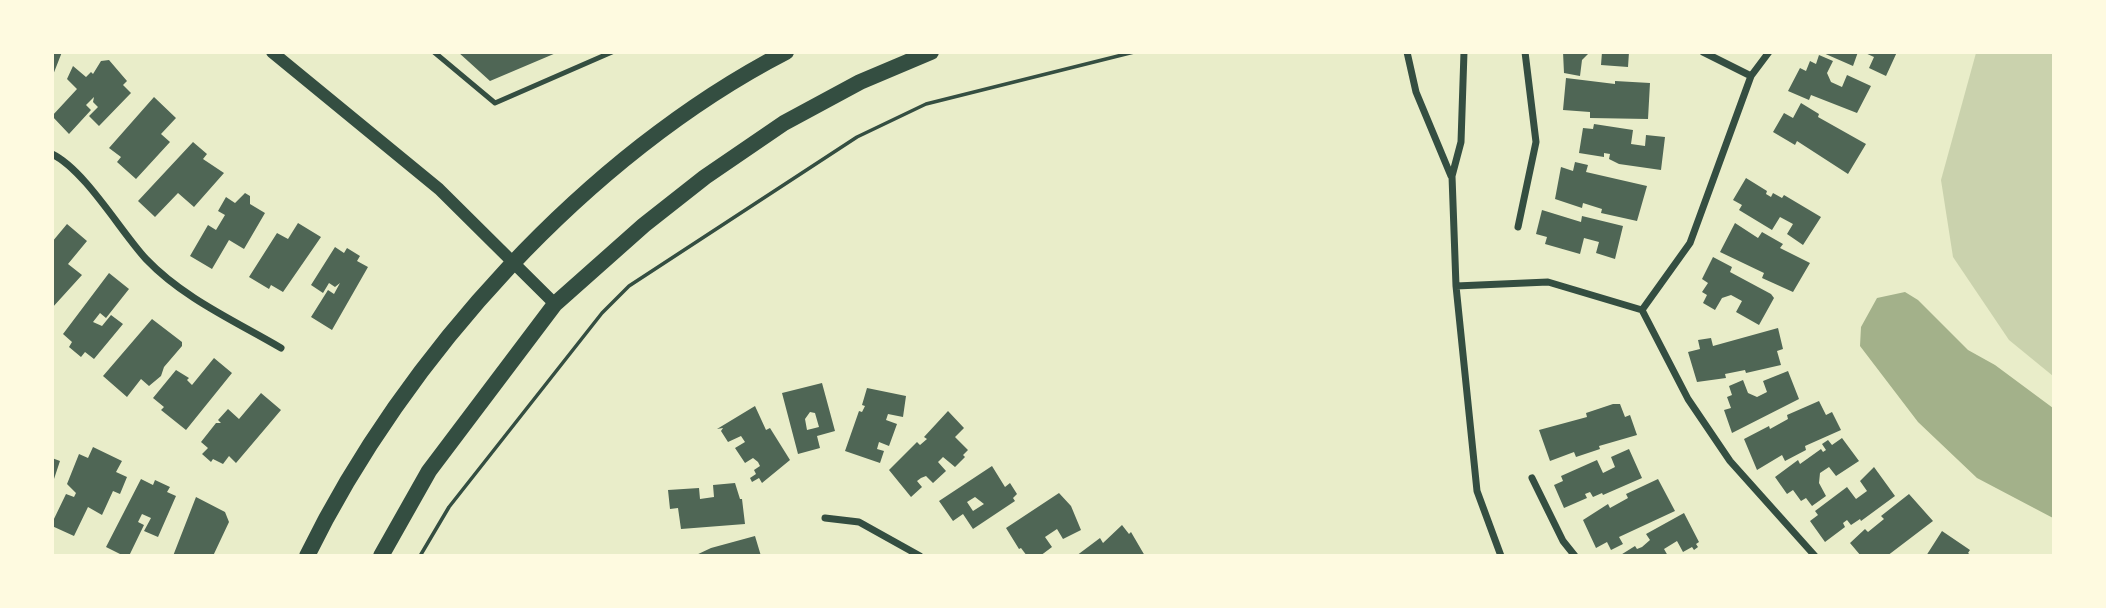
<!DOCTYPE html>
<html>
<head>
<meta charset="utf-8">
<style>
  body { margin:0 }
  #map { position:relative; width:2106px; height:608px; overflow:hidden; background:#e9edc9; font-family:"Golos Text",sans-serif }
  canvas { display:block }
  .frame { position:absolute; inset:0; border:54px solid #fefae0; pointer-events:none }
</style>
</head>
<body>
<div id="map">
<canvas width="2106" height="608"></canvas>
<div class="frame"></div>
</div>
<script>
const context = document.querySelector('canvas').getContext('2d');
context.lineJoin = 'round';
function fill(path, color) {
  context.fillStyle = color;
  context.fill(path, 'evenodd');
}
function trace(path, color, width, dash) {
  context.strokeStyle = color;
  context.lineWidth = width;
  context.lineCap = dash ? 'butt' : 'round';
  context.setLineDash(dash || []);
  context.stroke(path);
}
fill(new Path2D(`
  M1976 53H2053V376L2009 340 1953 257 1941 180Z`), '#cad2ad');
fill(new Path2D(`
  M1905 292 1918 300 1968 350 1995 365 2053 408V518L1977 478 1918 422 1860 346 1861 327 1877 298Z`), '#a3b18a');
fill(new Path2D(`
  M52 52H62L53 75H52Z
  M458 52H556V53L490 81Z
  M1563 52H1590L1582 60 1580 76 1564 73Z
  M1602 52H1629L1628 67 1601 65Z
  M1821 52H1858L1853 66Z
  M1863 52H1897L1886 76 1869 68 1874 57Z
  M1819 55 1833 61 1827 73 1831 82 1842 87 1847 75 1871 86 1857 113 1811 95 1809 100 1788 91 1800 68 1806 71 1810 61 1816 64Z
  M109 60 127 81 123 85 131 93 99 126 89 116 98 107 93 102 94 97 86 105 91 110 69 134 52 116 77 89 67 79 73 66 86 77 91 72 93 74 101 61Z
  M1566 78 1615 84V81L1650 83 1648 119 1590 118V112L1563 110Z
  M154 97 176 118 161 134 170 142 136 179 117 162 121 157 109 148Z
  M1801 103 1819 114 1818 117 1866 144 1848 174 1797 141 1795 145 1773 132 1784 113 1793 118Z
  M1594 124 1633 130 1631 144 1645 146 1646 135 1665 137 1661 170 1619 164 1609 159 1610 154 1604 153V157L1579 153 1583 128 1593 129Z
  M193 142 207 154 203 159 224 173 194 207 178 193 155 217 138 201Z
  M1575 162 1588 165 1586 172 1647 186 1637 221 1601 213 1602 209 1583 203 1582 208 1555 199 1561 167 1573 171Z
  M1746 178 1767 191 1766 194 1771 197 1773 193 1782 198 1784 195 1821 217 1803 245 1787 234 1793 224 1780 217 1772 230 1739 210 1742 205 1733 200Z
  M245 193 250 196V204L265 213 244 249 229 240 212 269 190 256 208 225 216 230 225 215 218 211 226 197 235 203Z
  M1542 210 1581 222 1582 216 1623 226 1615 259 1596 253 1599 242 1584 238 1580 254 1545 244 1547 237 1536 234Z
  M298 223 321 237 283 292 271 285 269 289 249 277 277 233 288 239Z
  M1735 223 1758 238 1762 232 1783 244 1780 248 1810 263 1793 292 1762 278 1764 273 1720 252Z
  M67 224 87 241 68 264 82 275 52 308V242Z
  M335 247 344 253 347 248 360 256 357 261 368 267 332 330 311 317 328 290 334 294 340 283 335 287 329 283 323 293 311 285Z
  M1713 257 1732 267 1730 272 1771 294 1774 298 1759 325 1736 312 1742 301 1731 295 1722 298 1715 310 1703 303 1707 295 1702 292 1708 283 1702 279Z
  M109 273 129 289 106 318 100 313 93 322 102 326 111 315 123 324 94 359 85 352 81 357 69 347 72 342 63 334Z
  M152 319 182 342V346L164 367 161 376 149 386 141 379 127 397 103 376Z
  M1778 328 1783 349 1777 351 1781 365 1746 373 1745 370 1725 374 1726 378 1697 382 1688 352 1700 349 1698 340 1711 338 1713 346Z
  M214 358 232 373 186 430 161 410 164 407 153 398 176 370 189 378 187 380 192 385Z
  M1788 371 1799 399 1732 433 1724 410 1731 408 1727 397 1732 395 1729 386 1743 380 1748 393 1757 397 1767 392 1763 381Z
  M822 383 835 431 817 436 820 448 798 454 782 393ZM810 412 815 413 819 427 807 430 805 419Z
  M867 388 906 396 903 417 888 414 886 420 897 424 889 446 879 442 877 449 884 451 880 463 845 451 859 411 862 412 865 406 862 405Z
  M261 393 281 410 236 463 229 456 223 464 213 459 211 462 202 454 208 448 201 442 216 423H221L218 420 228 409 239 419Z
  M1819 401 1826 415 1832 412 1841 430 1805 446 1806 450 1785 461 1782 455 1757 470 1744 439 1769 426 1770 429 1788 419 1787 415Z
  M1613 404H1620L1625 417 1630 415 1637 435 1599 446 1600 449 1576 457 1574 452 1550 461 1539 430 1587 417 1586 413Z
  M755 406 766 430 770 428 790 460 762 483 759 478 752 482 750 478 756 474 754 470 760 466 758 462 753 458 745 463 735 448 745 442 741 436 728 442 721 431 723 428 717 429Z
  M948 411 964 428 955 437 968 450 963 455 965 457 955 467 943 457 938 462 946 471 933 483 926 476 921 478 917 481 922 487 911 497 889 470 917 442 920 445 927 439 924 437Z
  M1842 438 1859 461 1836 476 1829 467 1820 473 1819 483 1826 496 1812 506 1806 498 1801 501 1793 490 1787 494 1775 477 1798 460 1800 464 1821 449 1823 452 1826 450 1822 444 1828 440 1832 445Z
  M93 447 122 461 116 472 127 477 120 494 113 491 102 515 88 507 74 536 52 526V523L66 494 74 497 76 493 67 484 79 454 88 458Z
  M1629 449 1642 478 1603 495 1602 493 1593 497 1590 492 1585 494 1587 498 1564 508 1554 485 1563 481 1561 476 1597 460 1603 473 1615 467 1611 457Z
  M52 458 60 461 53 482H52Z
  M992 466 1005 487 1010 483 1017 494 1013 498 1015 501 973 529 963 514 953 521 939 501ZM975 497 984 504 973 511 967 502Z
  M1874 467 1895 496 1861 521 1860 519 1851 525 1847 520 1843 523 1845 527 1825 542 1810 521 1818 515 1815 511 1847 487 1856 499 1867 491 1860 481Z
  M141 479 153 485 155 480 170 487 167 492 176 496 158 537 144 531 151 518 142 514 138 522 144 525 129 556H124L106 547Z
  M1658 479 1675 511 1619 537 1623 544 1611 550 1607 542 1596 548 1583 520 1608 504 1610 508 1628 498 1626 494Z
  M735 483 740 499H742L745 524 681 529 678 508 670 509 668 490 699 488 700 499 714 497 713 485Z
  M1059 493 1071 506 1081 530 1063 539 1057 529 1045 537 1052 547 1040 556H1027L1021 548 1019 549 1006 528Z
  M1909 494 1933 521 1887 556H1861L1850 543 1865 529 1868 532 1884 519 1881 516Z
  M196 497 225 512 229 522 213 556H173Z
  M1684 513 1699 542 1696 544 1698 547 1694 550 1692 547 1683 552 1677 541 1664 549 1668 556H1619L1635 546 1637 549 1642 547 1650 540 1646 534Z
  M1122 525 1129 534 1131 532 1145 556H1076L1100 538 1103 543Z
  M1942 531 1970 550 1968 553 1972 556H1926Z
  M755 536 761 556H694L711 548Z`), '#4f6655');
trace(new Path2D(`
  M420 556 449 507 602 313 629 286 857 137 926 104 1134 52`), '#344e41', 3.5);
trace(new Path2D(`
  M434 52 495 103 612 52`), '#344e41', 5);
trace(new Path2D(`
  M1407 52 1416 92 1451 176
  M1464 52 1461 142 1452 176 1456 286 1477 491 1501 556
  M1703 52 1751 76
  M52 154C85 170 121 232 146 259 183 298 235 321 281 348
  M1518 227 1536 142 1525 52
  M1456 286 1548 282 1642 310
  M1642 310 1688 399 1730 461 1815 556
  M1642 310 1690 243 1751 76 1769 52
  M1532 478 1563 541 1575 556
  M825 518 859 522 920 556`), '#344e41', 7);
trace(new Path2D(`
  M272 52 439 189 555 304`), '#344e41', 12);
trace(new Path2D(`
  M307 556C404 357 588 154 786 52
  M381 556 429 471 555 304 644 225 705 177 784 123 860 82 931 52`), '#344e41', 16);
</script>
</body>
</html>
